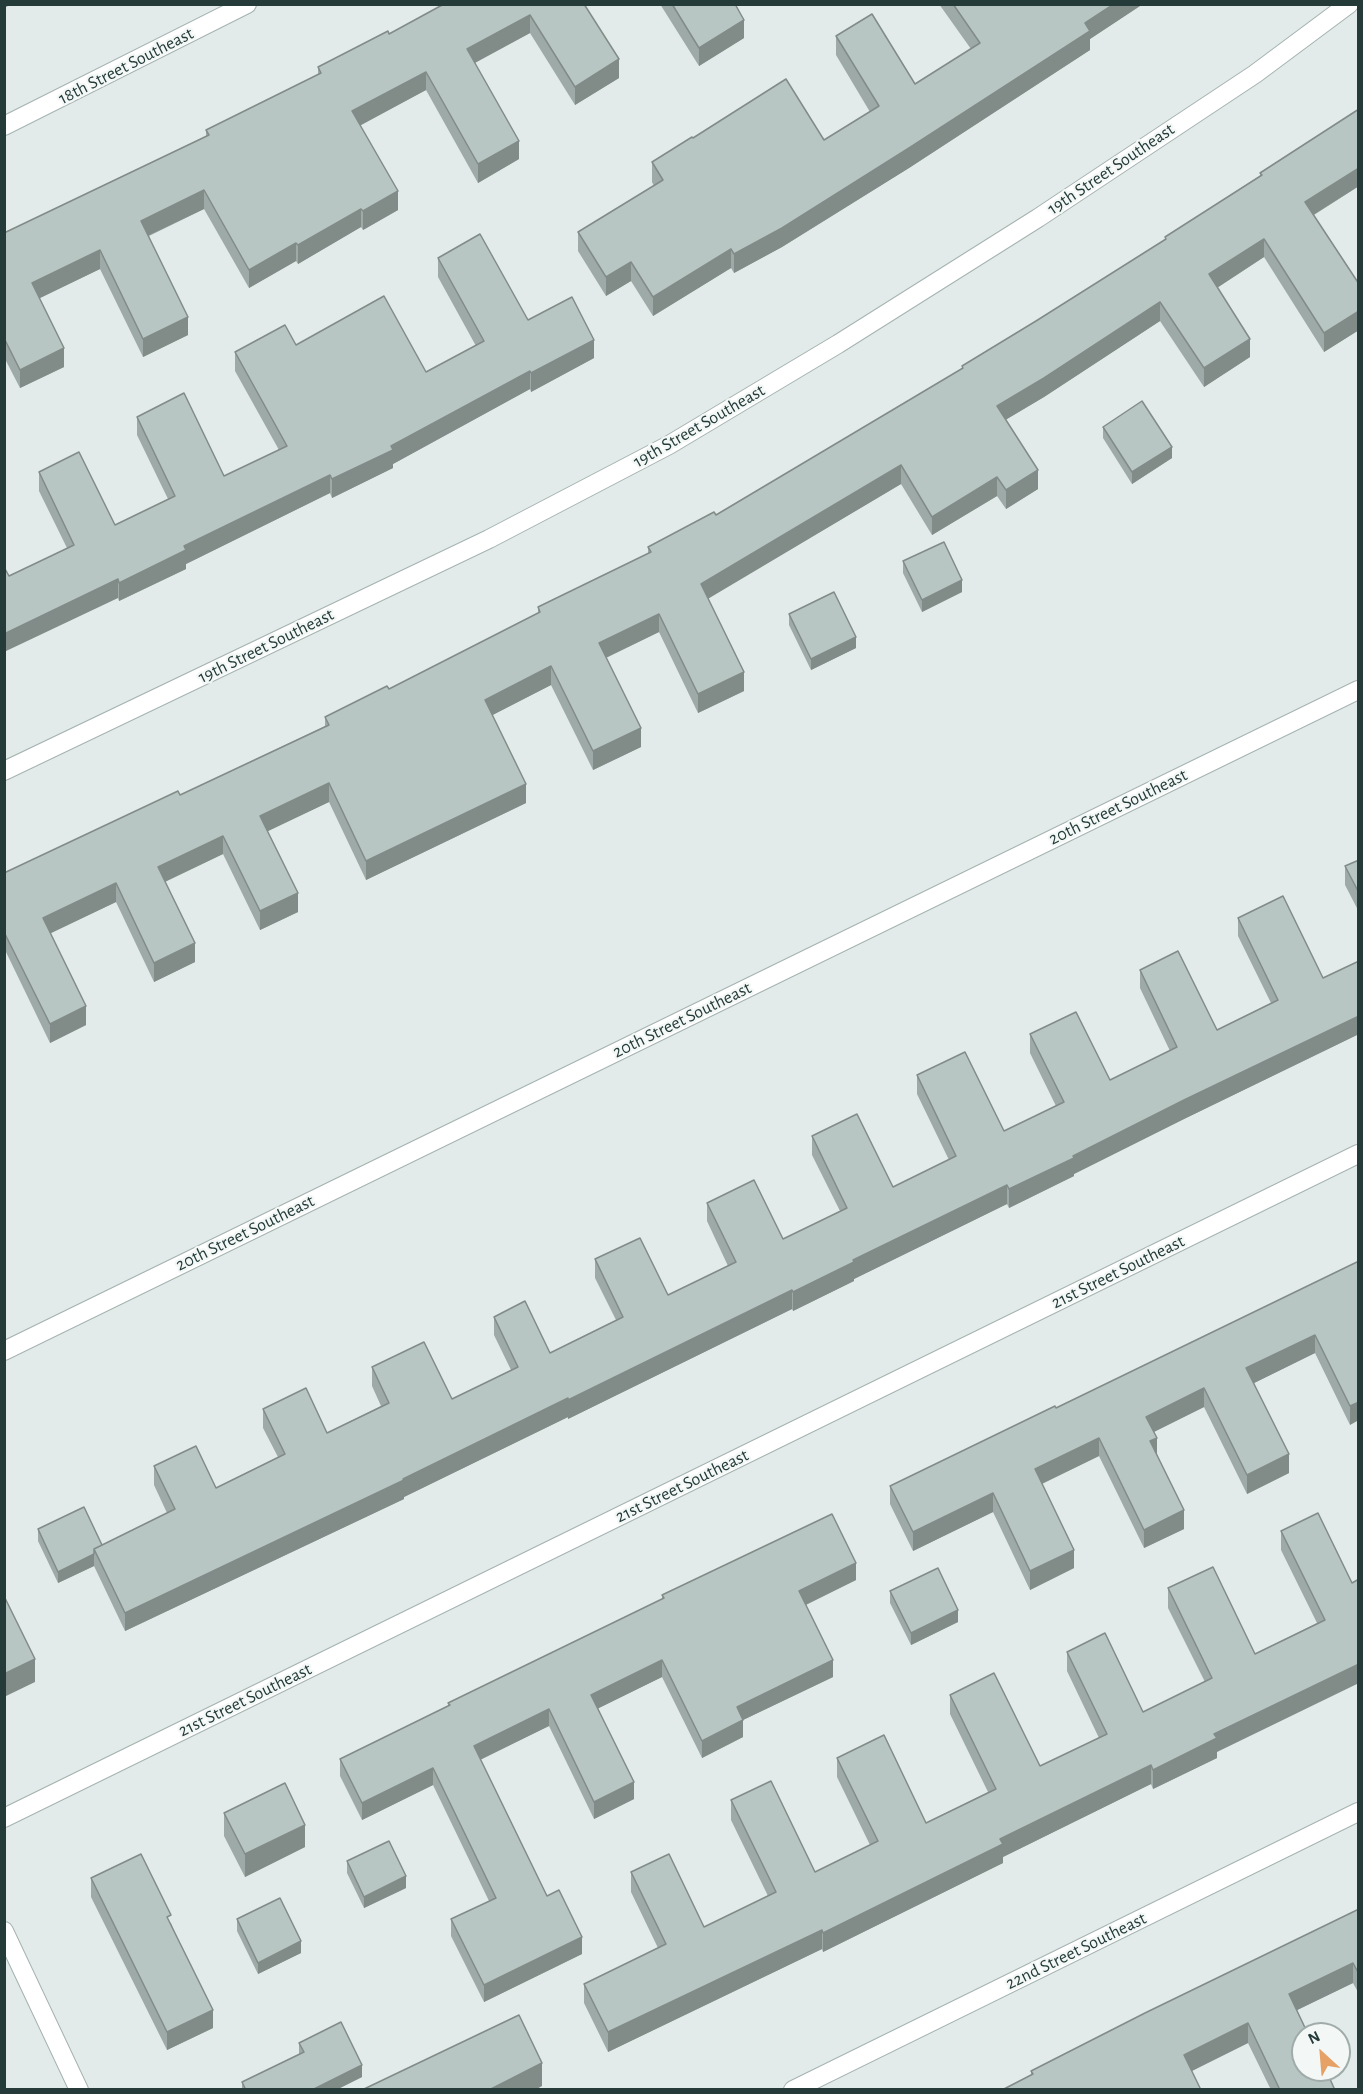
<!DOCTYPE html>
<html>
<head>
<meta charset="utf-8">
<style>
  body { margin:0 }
  #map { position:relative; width:1363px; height:2094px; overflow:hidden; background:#e2ebe9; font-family:"Alegreya Sans",sans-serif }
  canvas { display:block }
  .frame { position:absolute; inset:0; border:6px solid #243b39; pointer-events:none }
  .north { position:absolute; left:1291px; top:2022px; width:60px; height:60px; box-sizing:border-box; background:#f3f8f6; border:2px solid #a0acaa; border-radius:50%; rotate:334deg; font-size:16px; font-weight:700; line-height:24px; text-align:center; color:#243b39 }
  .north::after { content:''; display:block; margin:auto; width:21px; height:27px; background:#e5a166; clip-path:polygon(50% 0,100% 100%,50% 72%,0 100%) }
</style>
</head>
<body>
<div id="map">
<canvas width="1363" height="2094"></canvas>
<div class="frame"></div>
<div class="north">N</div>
</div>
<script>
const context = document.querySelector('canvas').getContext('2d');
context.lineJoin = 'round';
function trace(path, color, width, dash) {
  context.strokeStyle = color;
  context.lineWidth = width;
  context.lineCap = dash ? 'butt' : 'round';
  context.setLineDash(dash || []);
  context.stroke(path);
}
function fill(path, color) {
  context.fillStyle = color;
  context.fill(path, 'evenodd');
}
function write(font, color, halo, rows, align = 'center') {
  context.font = font + ' "Alegreya Sans",sans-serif';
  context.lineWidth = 4.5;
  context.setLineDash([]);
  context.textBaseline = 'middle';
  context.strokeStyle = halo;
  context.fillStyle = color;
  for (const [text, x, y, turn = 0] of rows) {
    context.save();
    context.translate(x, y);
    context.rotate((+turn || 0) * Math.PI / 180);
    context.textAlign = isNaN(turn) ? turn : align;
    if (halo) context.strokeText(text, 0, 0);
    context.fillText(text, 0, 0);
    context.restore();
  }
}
const minor = new Path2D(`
  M4 126 247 4
  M4 771 489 539 669 445 838 344 1038 218 1255 74 1349 4
  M4 1818 1358 1154
  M4 1931 79 2090
  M793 2090 1358 1812`);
const tertiary = new Path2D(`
  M4 1351 1358 690`);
trace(minor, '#a5b3b1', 20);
trace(tertiary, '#a5b3b1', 20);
trace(minor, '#fff', 18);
trace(tertiary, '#fff', 18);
fill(new Path2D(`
  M584 4 619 78 575 105 530 33 475 63 519 159 478 183 426 90 360 125 398 210 363 230 361 227 298 264 296 261 249 288 204 209 149 236 188 335 143 357 100 269 39 298 64 367 20 388 4 357V233L206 136V130L318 75V67L389 34Z
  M660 4H735L744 38 699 66Z
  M939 4H1143L1090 39V50L909 168 782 247 734 273 731 268 653 316 631 281 606 296 578 251V232L654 186 652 182V162L693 138 824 140 870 112 836 55V36L915 84 971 49Z
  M1359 109V186L1314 215 1359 284V330L1324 352 1264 257 1217 288 1250 357 1204 387 1160 321 1044 397 1005 420 1038 489 1006 509 997 496 932 535 901 484 708 598 744 691 698 713 659 632 606 658 641 747 593 770 551 685 492 715 526 803 366 880 329 802 267 831 298 912 260 930 223 854 165 882 195 962 154 982 116 902 50 933 86 1025 50 1043 5 950 4 873 180 795 325 726V717L389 689 538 613V607L648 554V547L716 515 962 369V366L1036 321 1165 240V237L1260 176V173Z
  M438 258 528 320 594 358 531 392 530 389 393 464V468L332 498 330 493 186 564V569L119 601 118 598 67 548 39 491V472L115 525 168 499 137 435V417L224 476 279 450 235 371V352L296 345 426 372 476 346 438 277Z
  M1103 427 1172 458 1132 484 1103 438Z
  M903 561 962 592 922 612 903 573Z
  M789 614 856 648 811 670 789 625Z
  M1359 860V912L1345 885V866Z
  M1238 918 1323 978 1359 961V1034L1184 1119 1074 1174V1176L1009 1208 1007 1204 854 1279V1281L793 1311 792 1309 568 1419V1417L404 1497V1499L125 1631 94 1566 58 1583 38 1541V1529L102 1545 167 1513 154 1485V1466L216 1488 278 1457 263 1428V1409L327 1433 381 1406 372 1386V1367L452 1399 511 1370 494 1335V1317L550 1353 616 1320 595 1278V1259L668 1295 728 1266 707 1221V1203L783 1239 840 1211 812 1155V1136L893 1187 949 1160 917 1094V1075L1004 1131 1056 1106 1030 1053V1034L1110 1080 1170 1051 1140 988V970L1217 1030 1271 1003 1238 936Z
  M1359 1261 1350 1425 1315 1353 1254 1383 1289 1473 1247 1494 1204 1407 1153 1432 1157 1454 1184 1529 1144 1548 1099 1456 1042 1484 1074 1568 1030 1590 993 1512 913 1551 890 1504V1486L1056 1408Z
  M1281 1531 1352 1583 1359 1579 1217 1752V1758L1153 1789 1151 1784 1003 1857V1863L823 1952 822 1949 608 2052 584 2003V1984L658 1948 631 1892V1872L704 1927 768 1896 731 1820V1800L815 1872 870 1845 837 1777V1758L926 1823 988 1792 950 1714V1695L1040 1766 1099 1738 1067 1671V1652L1143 1712 1205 1682 1168 1608V1588L1255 1654 1317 1623 1281 1550Z
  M856 1580 806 1605 833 1677 743 1720V1737L702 1758 662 1677 598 1708 634 1799 594 1819 549 1726 480 1759 547 1896 582 1954 484 2002 451 1936V1919L489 1901 433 1785 362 1820 340 1776V1759L448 1706V1703L662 1599V1595Z
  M890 1591 958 1622 911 1645 890 1603Z
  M224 1813 305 1847 245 1877 224 1836Z
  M347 1861 406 1888 364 1908 347 1873Z
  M91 1878 171 1923 213 2028 167 2050 91 1897Z
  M1359 1909V1994L1353 1983 1297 2010 1334 2090H1271L1248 2043 1191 2071 1031 2075V2071Z
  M237 1919 301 1953 258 1974 237 1931Z
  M299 2043 362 2077 336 2090H242V2082L299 2054Z`), '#9eaaa8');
fill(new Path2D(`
  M4 4H12L4 8Z
  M1114 4H1143L1090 39V50L909 168 782 247 734 273V254Z
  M530 15V33L467 67V49Z
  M744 20V38L699 66V48Z
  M619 59V78L575 105V87Z
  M426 72V90L352 130V111Z
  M519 141V159L478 183V164Z
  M1359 168V186L1305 220V202Z
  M204 190V209L141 239V221Z
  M398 191V210L363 230V211Z
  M361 209V227L298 264V245Z
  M1264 239V257L1209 293V274Z
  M296 243V261L249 288V270Z
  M731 249V268L653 316V297Z
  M100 250V269L32 302V283Z
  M631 262V281L606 296V277Z
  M1160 302V321L1044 397 997 425V406Z
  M1359 311V330L1324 352V333Z
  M188 317V335L143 357V339Z
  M1250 339V357L1204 387V368Z
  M594 340V358L531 392V373Z
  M64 348V367L20 388V370Z
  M530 371V389L393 464V468L332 498V479L391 446Z
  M1172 447V458L1132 484V472Z
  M901 465V484L701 603V584Z
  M1038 470V489L1006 509V490Z
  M330 475V493L186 564V569L119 601V583L184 546Z
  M997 477V496L932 535V517Z
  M118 579V598L4 652V634Z
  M962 580V592L922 612V600Z
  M659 614V632L599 661V643Z
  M856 637V648L811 670V659Z
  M551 666V685L485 719V700Z
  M744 672V691L698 713V694Z
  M641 728V747L593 770V751Z
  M329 783V802L260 835V816Z
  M526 784V803L366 880V861Z
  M223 836V854L158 885V867Z
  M116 883V902L43 937V918Z
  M298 893V912L260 930V911Z
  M195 943V962L154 982V963Z
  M86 1006V1025L50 1043V1024Z
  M1359 1016V1034L1184 1119 1074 1174V1176L1009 1208V1189L1073 1156 1184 1100Z
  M1007 1185V1204L854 1279V1281L793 1311V1292L853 1260Z
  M792 1290V1309L568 1419V1400Z
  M1315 1335V1353L1246 1387V1368Z
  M1204 1388V1407L1146 1436V1417Z
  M568 1398V1417L404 1497V1499L125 1631V1613Z
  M1359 1402V1420L1350 1425V1406Z
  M1099 1438V1456L1035 1487V1469Z
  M1157 1438V1457L1150 1441Z
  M1289 1454V1473L1247 1494V1475Z
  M993 1493V1512L913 1551V1532Z
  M1184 1510V1529L1144 1548V1530Z
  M1074 1550V1568L1030 1590V1571Z
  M94 1554V1566L58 1583V1572Z
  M856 1563V1580L799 1608V1591Z
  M958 1610V1622L911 1645V1633Z
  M35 1659V1682L4 1697V1674Z
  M662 1660V1677L591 1712V1695Z
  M833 1660V1677L743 1720V1737L702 1758V1741L737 1707Z
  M1359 1664V1683L1217 1752V1758L1153 1789V1770L1214 1734Z
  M549 1709V1726L474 1763V1746Z
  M1151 1765V1784L1003 1857V1863L823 1952V1933L1000 1839Z
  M433 1768V1785L362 1820V1803Z
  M634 1782V1799L594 1819V1802Z
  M305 1825V1847L245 1877V1854Z
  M406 1876V1888L364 1908V1897Z
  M822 1930V1949L608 2052V2032Z
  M582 1937V1954L484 2002V1985Z
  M301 1941V1953L258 1974V1963Z
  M1353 1963V1983L1289 2014V1994Z
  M213 2010V2028L167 2050V2032Z
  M1248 2023V2043L1184 2075V2055Z
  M542 2063V2086L535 2090H489Z
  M362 2065V2077L336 2090H312Z`), '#818b88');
const building = new Path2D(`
  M444 4H584L619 59 575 87 530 15 467 49 519 141 478 164 426 72 352 111 398 191 363 211 361 209 298 245 296 243 249 270 204 190 141 221 188 317 143 339 100 250 32 283 64 348 20 370 4 338V233L209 135 206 130 321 73 318 67 388 31 389 34Z
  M672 4H735L744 20 699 48Z
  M953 4H1114L1085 23 1090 31 909 148 782 228 734 254 731 249 653 297 631 262 606 277 578 232 663 180 652 162 692 137 693 138 786 79 824 140 879 106 836 36 872 14 915 84 980 43Z
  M1359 109V168L1305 202 1359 284V311L1324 333 1264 239 1209 274 1250 339 1204 368 1160 302 1044 378 997 406 1038 470 1006 490 997 477 932 517 901 465 701 584 744 672 698 694 659 614 599 643 641 728 593 751 551 666 485 700 526 784 366 861 329 783 260 816 298 893 260 911 223 836 158 867 195 943 154 963 116 883 43 918 86 1006 50 1024 4 932V873L178 791 180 795 329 725 325 717 387 686 389 689 540 612 538 607 651 552 648 547 714 512 716 515 963 368 962 366 1036 321 1166 239 1165 237 1262 175 1260 173Z
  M480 234 528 320 572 297 594 340 531 373 530 371 391 446 393 450 332 479 330 475 184 546 186 550 119 583 118 579 4 634V567L9 576 74 545 39 472 79 452 115 525 175 496 137 417 184 393 224 476 287 446 235 352 285 325 296 345 384 296 426 372 484 341 438 258Z
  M1142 401 1172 447 1132 472 1103 427Z
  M944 542 962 580 922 600 903 561Z
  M834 592 856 637 811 659 789 614Z
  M1359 860V893L1345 866Z
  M1283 896 1323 978 1359 961V1016L1184 1100 1073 1156 1074 1158 1009 1189 1007 1185 853 1260 854 1262 793 1292 792 1290 568 1400V1398L403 1479 404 1480 125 1613 94 1549 175 1509 154 1466 196 1446 216 1488 285 1454 263 1409 306 1388 327 1433 389 1403 372 1367 424 1342 452 1399 518 1367 494 1317 525 1301 550 1353 623 1317 595 1259 640 1238 668 1295 736 1262 707 1203 754 1180 783 1239 847 1208 812 1136 857 1114 893 1187 956 1156 917 1075 965 1052 1004 1131 1064 1102 1030 1034 1076 1012 1110 1080 1177 1047 1140 970 1178 951 1217 1030 1278 1000 1238 918Z
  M1359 1261V1402L1350 1406 1315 1335 1246 1368 1289 1454 1247 1475 1204 1388 1146 1417 1157 1438 1150 1441 1184 1510 1144 1530 1099 1438 1035 1469 1074 1550 1030 1571 993 1493 913 1532 890 1486 1055 1406 1056 1408Z
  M84 1507 102 1545 94 1549V1554L58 1572 38 1529Z
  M1318 1513 1352 1583 1359 1579V1664L1214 1734 1217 1738 1153 1770 1151 1765 1000 1839 1003 1844 823 1933 822 1930 608 2032 584 1984 666 1944 631 1872 669 1854 704 1927 776 1892 731 1800 771 1781 815 1872 878 1841 837 1758 884 1735 926 1823 996 1789 950 1695 994 1673 1040 1766 1107 1734 1067 1652 1105 1633 1143 1712 1212 1678 1168 1588 1213 1567 1255 1654 1325 1620 1281 1531Z
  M832 1514 856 1563 799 1591 833 1660 737 1707 743 1720 702 1741 662 1660 591 1695 634 1782 594 1802 549 1709 474 1746 547 1896 559 1890 582 1937 484 1985 451 1919 496 1898 433 1768 362 1803 340 1759 450 1705 448 1703 664 1598 662 1595Z
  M938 1568 958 1610 911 1633 890 1591Z
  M4 1596 35 1659 4 1674Z
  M285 1783 305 1825 245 1854 224 1813Z
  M389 1841 406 1876 364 1897 347 1861Z
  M141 1854 171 1915 167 1917 213 2010 167 2032 91 1878Z
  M280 1898 301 1941 258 1963 237 1919Z
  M1359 1909V1974L1353 1963 1289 1994 1308 2034H1303V2070H1326L1334 2088 1331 2090H1280L1248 2023 1184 2055 1201 2090H1002L1033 2074 1031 2071 1145 2013Z
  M519 2015 542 2063 489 2090 364 2089Z
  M341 2022 362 2065 312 2090H246L242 2082 304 2052 299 2043Z`);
fill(building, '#b8c6c3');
trace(building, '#818b88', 1.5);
write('18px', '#243b39', '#f3f8f6', [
  ["18th Street Southeast",126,66,-27],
  ["19th Street Southeast",1111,169,-34],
  ["19th Street Southeast",699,426,-30],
  ["19th Street Southeast",266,646,-26],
  ["20th Street Southeast",1118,807,-26],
  ["20th Street Southeast",682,1020,-26],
  ["20th Street Southeast",245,1233,-26],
  ["21st Street Southeast",1118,1272,-26],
  ["21st Street Southeast",682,1486,-26],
  ["21st Street Southeast",245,1700,-26],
  ["22nd Street Southeast",1076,1951,-26]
]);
</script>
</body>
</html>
